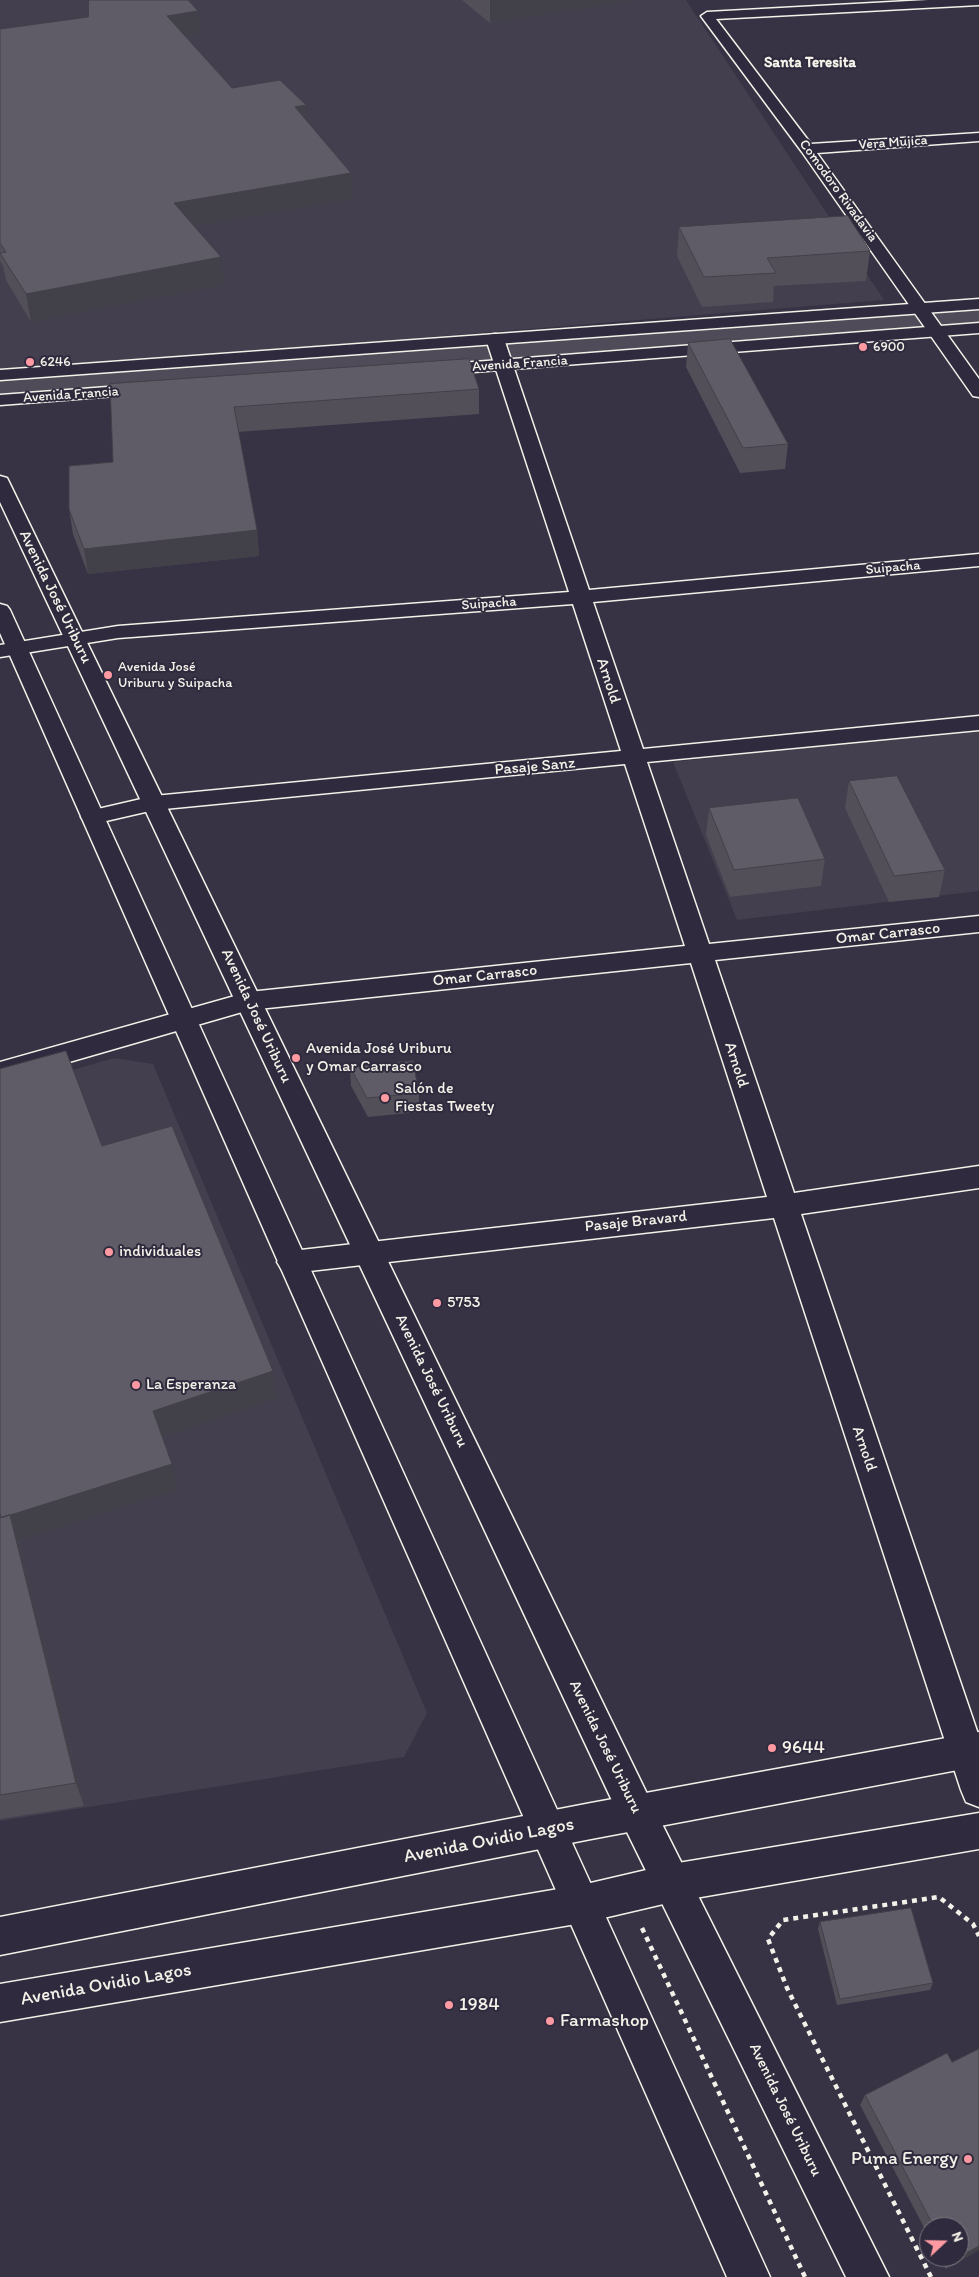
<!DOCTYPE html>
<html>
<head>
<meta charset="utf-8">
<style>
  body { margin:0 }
  #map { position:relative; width:979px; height:2277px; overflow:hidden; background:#373244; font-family:Itim,sans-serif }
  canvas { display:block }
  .north { position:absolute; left:919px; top:2217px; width:50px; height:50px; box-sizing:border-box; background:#2f2a3d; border:1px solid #7e7a81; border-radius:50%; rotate:69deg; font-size:14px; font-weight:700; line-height:20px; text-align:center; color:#f4f1e8 }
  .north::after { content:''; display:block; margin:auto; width:18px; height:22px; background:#ff9aa2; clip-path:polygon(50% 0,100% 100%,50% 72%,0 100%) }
</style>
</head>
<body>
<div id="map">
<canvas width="979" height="2277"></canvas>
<div class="north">N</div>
</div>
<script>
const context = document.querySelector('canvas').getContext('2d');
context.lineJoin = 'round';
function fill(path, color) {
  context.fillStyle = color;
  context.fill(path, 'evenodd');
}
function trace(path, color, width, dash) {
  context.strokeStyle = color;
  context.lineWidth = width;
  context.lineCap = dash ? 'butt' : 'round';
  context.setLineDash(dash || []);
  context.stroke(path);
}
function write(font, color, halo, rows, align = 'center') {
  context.font = font + ' Itim,sans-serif';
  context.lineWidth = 4;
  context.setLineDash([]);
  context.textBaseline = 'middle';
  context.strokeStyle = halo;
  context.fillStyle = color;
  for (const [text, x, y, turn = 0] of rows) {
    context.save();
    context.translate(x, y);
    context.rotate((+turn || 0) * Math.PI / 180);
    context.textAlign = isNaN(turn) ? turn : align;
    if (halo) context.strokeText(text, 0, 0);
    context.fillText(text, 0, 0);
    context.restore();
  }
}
fill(new Path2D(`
  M0 0H686L884 300 0 372Z
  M979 729V891L737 920 673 762Z
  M114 1058 153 1064 427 1713 404 1757 0 1821V1091Z`), '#433f4e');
fill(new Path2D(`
  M979 304V328L0 400V375Z`), '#504b59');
const street = new Path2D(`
  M928 0H979V5L716 19 811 144 979 133V141L817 153 979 379V397L973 396 802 152 701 16 707 12Z
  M495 334 501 335 504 339 589 590 979 554V566L593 602 643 749 979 716V730L647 762 709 944 979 916V932L715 960 794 1193 979 1166V1188L801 1214 979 1737V1807L966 1802 961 1790 774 1218 292 1273 282 1270 277 1262 282 1254 292 1251 767 1197 691 963 249 1010 0 1082V1062L249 992 685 946 625 764 154 810 93 824 85 822 81 817 85 812 154 796 621 751 573 604 118 638 0 657V645L118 626 569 592 486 339 489 335Z`);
const secondary = new Path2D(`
  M979 299V309L0 380V370Z
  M979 323V333L435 375 429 374 426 370 429 366 435 365Z
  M148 384 154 385 157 389 154 393 0 405V395Z
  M979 1732V1766L591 1839 0 1955V1917L591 1803Z
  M979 1813V1849L672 1902 582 1923 0 2022V1984L582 1885 672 1864Z`);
const primary = new Path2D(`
  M0 476 7 478 9 482 650 1800 889 2277H846L624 1826 0 502Z
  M0 604 7 606 10 610 770 2277H727L0 633Z`);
trace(street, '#f4f1e8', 3);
trace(secondary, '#f4f1e8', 3);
trace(primary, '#f4f1e8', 3);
trace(new Path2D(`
  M642 1928 805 2277
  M931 2277 787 1988 768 1939 783 1920 939 1897 973 1924 979 1936`), '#f4f1e8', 4.5, [5, 5]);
fill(street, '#2f2a3d');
fill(secondary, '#2f2a3d');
fill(primary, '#2f2a3d');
fill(new Path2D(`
  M462 0H639L490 23Z
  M0 29 201 35 186 37 232 88 307 121 352 199 195 226 224 285 31 322 6 280 3 266 0 261Z
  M679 227 870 251 866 281 774 286 773 302 702 307 677 256Z
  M688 343 788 444 785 469 740 473 686 367Z
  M110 384 479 389V414L238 432 257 530 259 556 88 574 73 534 69 509 113 462Z
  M849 781 945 870 939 897 889 902 845 808Z
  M709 808 825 859 821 886 730 897 706 835Z
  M350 1067 419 1093V1112L368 1117 351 1086Z
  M102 1146 277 1398 162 1437 178 1490 19 1540 84 1806 0 1819V1518H1Z
  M820 1922 933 1983 930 1990 837 2005 818 1929Z
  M979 2049V2250L946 2269 939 2257H959V2227H929V2237L860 2105 865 2095 952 2062Z`), '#524f59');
fill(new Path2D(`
  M490 0H639L490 23Z
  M198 11 201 35 170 40 167 16Z
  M306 105 307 130 295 107Z
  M351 173 352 199 178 229 174 203Z
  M221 257 224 285 31 322 26 294Z
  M257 530 259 556 88 574 84 549Z
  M273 1371 277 1398 159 1438 153 1411Z
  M172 1464 178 1490 19 1540 84 1806 76 1783 1 1518Z
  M979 2246V2250L946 2269 952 2261Z`), '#424048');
const building = new Path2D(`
  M89 0H188L198 11 167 16 232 88 280 80 306 105 295 107 351 173 174 203 221 257 26 294 0 253 6 252 0 243V29L88 17Z
  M848 216 870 251 767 258 776 273 704 277 679 227Z
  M730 339 788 444 743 448 688 343Z
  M469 359 479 389 234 407 257 530 84 549 69 509V466L113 462 110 384Z
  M897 776 945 870 894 876 849 781Z
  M798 798 825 859 734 870 709 808Z
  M66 1051 102 1146 172 1126 273 1371 153 1411 172 1464 1 1518 0 1513V1069Z
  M413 1061 419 1093 367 1098 350 1067Z
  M10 1515 76 1783 0 1795V1518Z
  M911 1908 933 1983 840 1999 820 1922Z
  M979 2049V2246L959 2257V2227H934L865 2095 947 2053 952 2062Z
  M950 2257H959L952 2261Z`);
fill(building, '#5f5c67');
trace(building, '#424048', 1);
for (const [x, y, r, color] of [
  [863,347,5,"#ff9aa2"],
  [30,362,5,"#ff9aa2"],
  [108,675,5,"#ff9aa2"],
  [296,1058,5,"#ff9aa2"],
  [385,1098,5,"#ff9aa2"],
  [109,1252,5,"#ff9aa2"],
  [437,1303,5,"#ff9aa2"],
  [136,1385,5,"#ff9aa2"],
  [772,1748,5,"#ff9aa2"],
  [449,2005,5,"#ff9aa2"],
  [550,2021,5,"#ff9aa2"],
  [968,2159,5,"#ff9aa2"]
]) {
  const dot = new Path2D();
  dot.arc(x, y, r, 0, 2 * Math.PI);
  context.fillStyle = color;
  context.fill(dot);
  trace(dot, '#2f2a3d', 2);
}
write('14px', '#f4f1e8', '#2f2a3d', [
  ["Vera Mujíca",893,143,-4],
  ["Comodoro Rivadavia",838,191,54],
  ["Avenida Francia",520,364,-4],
  ["Avenida Francia",71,395,-4],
  ["Suipacha",893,568,-5],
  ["Suipacha",489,604,-4]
]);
write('14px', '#f4f1e8', '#2f2a3d', [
  ["6900",873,347],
  ["6246",40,362],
  ["Avenida José",118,667],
  ["Uriburu y Suipacha",118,683]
], 'left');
write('bold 15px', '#f4f1e8', '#2f2a3d', [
  ["Santa Teresita",810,63]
]);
write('16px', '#f4f1e8', '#2f2a3d', [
  ["Avenida José Uriburu",55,597,64],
  ["Arnold",608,681,72],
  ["Pasaje Sanz",535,767,-5],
  ["Omar Carrasco",888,934,-6],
  ["Omar Carrasco",485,976,-6],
  ["Avenida José Uriburu",256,1016,65],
  ["Arnold",736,1065,72],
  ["Pasaje Bravard",636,1222,-6],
  ["Avenida José Uriburu",431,1381,64],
  ["Arnold",864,1449,71],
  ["Avenida José Uriburu",605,1747,64],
  ["Avenida José Uriburu",785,2110,64]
]);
write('16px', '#f4f1e8', '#2f2a3d', [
  ["Avenida José Uriburu",306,1049],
  ["y Omar Carrasco",306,1067],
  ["Salón de",395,1089],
  ["Fiestas Tweety",395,1107],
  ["individuales",119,1252],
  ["5753",447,1303],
  ["La Esperanza",146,1385]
], 'left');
write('19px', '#f4f1e8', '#2f2a3d', [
  ["9644",782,1748],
  ["1984",459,2005],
  ["Farmashop",560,2021],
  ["Puma Energy",958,2159,"right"]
], 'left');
write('19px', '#f4f1e8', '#2f2a3d', [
  ["Avenida Ovidio Lagos",489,1841,-11],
  ["Avenida Ovidio Lagos",106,1985,-10]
]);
</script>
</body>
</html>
